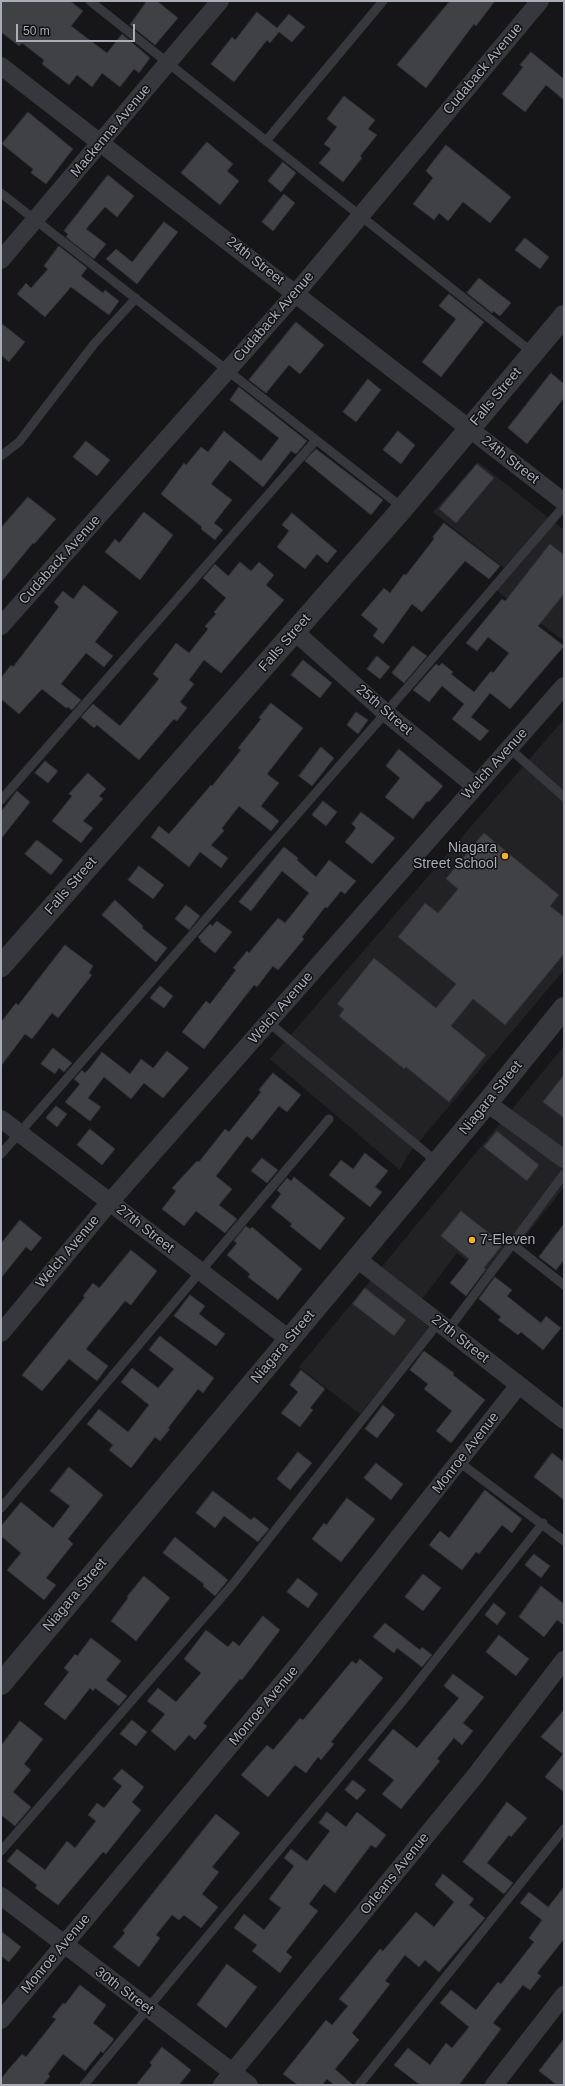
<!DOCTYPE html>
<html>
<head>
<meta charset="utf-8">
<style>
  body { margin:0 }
  #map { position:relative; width:565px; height:2086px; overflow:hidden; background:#161618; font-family:Arial,sans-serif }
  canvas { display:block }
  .frame { position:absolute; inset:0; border:2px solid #a8adb8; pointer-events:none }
  .scale { position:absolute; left:16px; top:24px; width:119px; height:18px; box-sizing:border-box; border:2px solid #a8adb8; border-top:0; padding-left:5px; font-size:12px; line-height:14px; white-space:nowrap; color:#a8adb8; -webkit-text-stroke:3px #111113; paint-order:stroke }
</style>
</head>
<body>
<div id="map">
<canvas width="565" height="2086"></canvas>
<div class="frame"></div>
<div class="scale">50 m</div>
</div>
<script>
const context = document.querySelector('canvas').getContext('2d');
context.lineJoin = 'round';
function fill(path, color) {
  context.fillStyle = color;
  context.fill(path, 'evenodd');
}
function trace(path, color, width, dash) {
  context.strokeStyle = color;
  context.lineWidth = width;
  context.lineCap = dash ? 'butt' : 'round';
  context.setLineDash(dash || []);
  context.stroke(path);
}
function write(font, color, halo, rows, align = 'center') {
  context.font = font + ' Arial,sans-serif';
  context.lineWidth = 3;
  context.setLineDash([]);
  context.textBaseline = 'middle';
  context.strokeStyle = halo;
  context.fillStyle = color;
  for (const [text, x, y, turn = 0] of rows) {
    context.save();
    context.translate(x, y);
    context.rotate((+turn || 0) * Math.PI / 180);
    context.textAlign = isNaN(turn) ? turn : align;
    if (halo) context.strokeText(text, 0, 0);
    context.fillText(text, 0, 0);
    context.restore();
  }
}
fill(new Path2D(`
  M478 462 564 530V641L489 585 504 568 433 512Z
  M564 719V970L407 1156 400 1170 270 1059Z
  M564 1046V1187L492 1279 457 1253 414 1310 433 1326 360 1414 299 1367Z`), '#222225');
const building = new Path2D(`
  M1 1H70L83 11 71 26 107 53 122 34 150 58 139 73 134 69 120 87 102 73 92 87 77 75 69 85 42 64 44 60 22 43 19 46 1 32Z
  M147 1H157L178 18 155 45 130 25Z
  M450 1H495L476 26 474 24 426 88 397 65Z
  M257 12 277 28 289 14 305 27 292 42 279 32 270 43 267 40 234 82 211 64 232 37 235 40Z
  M531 52 564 79V100L546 85 525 112 502 94 523 67 520 65Z
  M344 96 375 120 368 129 377 135 360 156 362 158 343 182 319 163 331 149 324 144 337 127 327 119Z
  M28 112 73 149 46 184 31 173 33 169 2 144Z
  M207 142 233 164 227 171 239 181 220 205 181 173Z
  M446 145 511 197 490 223 463 202 448 221 439 213 434 220 413 204 433 178 426 171Z
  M283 162 296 173 281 192 268 181Z
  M108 175 134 196 117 217 105 207 86 229 106 244 94 259 66 237 68 234 64 231Z
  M284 194 295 203 273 231 262 222Z
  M164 222 178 232 137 284 106 259 116 249 132 262Z
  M525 238 549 257 540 269 515 250Z
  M59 246 87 268 81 276 103 293 105 290 119 301 109 315 71 287 45 317 17 294 26 283 31 288 48 269 44 266Z
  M479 278 511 303 500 316 493 311 492 313 467 293Z
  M449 294 484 322 441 377 422 362 456 319 439 306Z
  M296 322 324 345 300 374 289 365 266 393 249 380Z
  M1 323 25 342 9 362 1 355Z
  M551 373 564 384V398L527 444 508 428Z
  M368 379 381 390 356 422 343 412Z
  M239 387 307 441 296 454 291 451 263 487 230 460 211 484 232 500 214 523 223 530 215 540 201 529 202 527 161 494 184 463 186 465 201 447 208 452 224 431 261 461 279 438 230 400Z
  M398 431 415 445 401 464 383 450Z
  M86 441 110 460 97 476 73 457Z
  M316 449 383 500 371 515 305 461Z
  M477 464 494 478 456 523 439 509Z
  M28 497 56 519 34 544 33 543 1 582V528Z
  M144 512 173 535 140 580 105 552 115 539 119 543Z
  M292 513 337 551 327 563 317 554 305 569 277 547 289 531 282 525Z
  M444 523 500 566 489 579 465 561 422 612 412 604 383 644 373 636 378 629 361 615 384 588 390 593 404 574 406 575 434 539 433 537Z
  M550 544 564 555V594L538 626 564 646 510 709 490 693 471 717 489 731 480 741 452 719 464 704 442 686 429 702 413 690 436 664 439 666 442 663 453 672 451 674 474 692 491 671 493 673 509 653 488 637 477 651 466 643 502 599 505 601Z
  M240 562 251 571 259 562 274 575 266 585 284 600 221 673 204 660 189 680 194 684 180 702 187 708 177 721 174 719 139 760 97 725 94 728 81 717 93 704 120 726 159 679 153 674 176 643 189 653 208 629 205 626 216 614 214 612 226 598 203 578 215 564 228 576Z
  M84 585 118 612 95 642 113 656 104 667 86 653 61 684 81 700 72 710 68 707 66 708 42 689 19 714 1 699V678L11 665 13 667 59 607 54 602 63 591 73 599Z
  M413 646 427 656 404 683 392 673Z
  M377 656 390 667 380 679 367 669Z
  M303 660 332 683 320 698 291 675Z
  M271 703 303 728 267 774 279 783 261 806 279 821 271 831 239 806 222 828 224 831 211 845 228 858 221 868 200 852 189 867 151 837 159 826 169 834 211 785 212 786 241 750 238 748 261 719 259 718Z
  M356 712 368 720 358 734 347 725Z
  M321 747 334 758 312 786 299 776Z
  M399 749 443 786 429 802 427 801 413 819 385 797 400 778 386 766Z
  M45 761 58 771 48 783 35 773Z
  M88 773 106 789 99 796 103 799 83 821 93 828 81 843 52 821 72 796 69 794Z
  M17 791 30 802 1 839V812Z
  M323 801 337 812 326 826 312 815Z
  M361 812 395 838 372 864 345 842 356 828 352 824Z
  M484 833 559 895 550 906 564 917V954L505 1025 473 999 451 1026 486 1055 449 1102 406 1067 404 1069 339 1016 344 1009 337 1004 374 958 436 1008 456 984 398 937 425 903 438 913 458 889 446 879Z
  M37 840 63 860 51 875 25 854Z
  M284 847 298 858 297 860 316 877 329 860 356 881 345 894 341 891 327 908 325 907 302 937 304 939 278 970 273 966 257 987 254 985 204 1049 182 1032 206 1001 210 1004 236 970 233 968 247 951 249 953 278 918 285 923 309 893 282 871 251 911 239 902Z
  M139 866 164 885 153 899 128 880Z
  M115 900 143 926 142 928 167 948 156 962 102 915Z
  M186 905 200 916 189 930 175 919Z
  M217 921 232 932 215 953 200 941 201 940 198 937 210 924 212 926Z
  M65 945 93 966 89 973 92 975 58 1018 52 1013 32 1039 25 1034 1 1066V1022L16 1003 18 1005Z
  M160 986 173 996 164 1008 150 998Z
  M53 1048 72 1063 64 1072 59 1068 55 1074 41 1064Z
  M167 1051 189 1068 163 1098 144 1083 131 1099 104 1077 88 1098 101 1107 90 1121 65 1102 80 1084 74 1079 82 1070 85 1073 89 1069 102 1052 130 1074 141 1059 153 1068Z
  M273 1073 301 1095 287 1112 279 1106 252 1140 247 1136 216 1176 232 1189 219 1205 237 1219 225 1233 196 1211 184 1226 162 1209 176 1191 172 1188 197 1161 199 1162 225 1129 229 1132 261 1092 259 1090Z
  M564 1075V1118L543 1102Z
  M56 1106 67 1114 57 1127 46 1118Z
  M90 1129 115 1149 102 1165 77 1145Z
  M497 1131 539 1165 527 1181 484 1147Z
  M365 1153 388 1171 375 1187 382 1192 370 1207 329 1175 341 1160 353 1169Z
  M262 1158 278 1170 267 1183 251 1171Z
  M294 1177 345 1218 320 1250 290 1226 292 1224 271 1207 281 1194 277 1190 287 1178 291 1181Z
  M461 1211 503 1244 484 1268 486 1269 466 1296 450 1283 469 1259 441 1236Z
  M20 1220 42 1238 31 1251 26 1247 1 1278V1244Z
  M564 1224V1260L556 1270 539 1257Z
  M246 1226 250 1229 252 1227 302 1269 278 1300 248 1277 250 1274 227 1255 237 1243 234 1241Z
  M131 1250 157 1271 131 1305 125 1301 86 1349 108 1366 97 1381 69 1359 42 1391 22 1375 85 1297 83 1296 93 1283 99 1288Z
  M495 1277 512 1290 507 1296 541 1323 546 1316 561 1328 543 1350 521 1332 518 1335 498 1320 501 1317 479 1299Z
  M365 1288 406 1320 394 1336 353 1304Z
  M190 1295 205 1306 199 1314 225 1334 216 1346 174 1316Z
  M160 1336 214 1378 203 1393 198 1389 168 1428 170 1429 160 1441 155 1437 131 1468 109 1450 113 1445 87 1424 99 1409 128 1432 149 1405 121 1382 132 1368 158 1388 174 1369 149 1350Z
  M424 1351 454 1373 453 1375 485 1400 451 1443 436 1431 452 1411 424 1389 428 1384 410 1370Z
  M301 1370 325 1389 310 1408 313 1410 300 1427 281 1413 298 1392 290 1385Z
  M383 1405 395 1415 377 1438 365 1429Z
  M298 1452 312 1463 290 1490 277 1479Z
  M552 1453 564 1462V1500L534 1477Z
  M376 1463 403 1484 391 1500 364 1478Z
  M69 1467 103 1495 68 1539 73 1544 46 1578 56 1585 44 1600 7 1570 21 1553 1 1536V1526L21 1502 53 1528 70 1506 50 1491Z
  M485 1490 522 1519 512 1533 502 1525 479 1554 476 1552 462 1570 429 1545 440 1531 449 1538Z
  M213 1491 251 1520 254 1517 269 1529 258 1542 224 1516 215 1528 196 1513Z
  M347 1498 375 1519 341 1562 312 1539 324 1523 326 1525Z
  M175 1537 228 1580 215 1596 203 1586 204 1584 163 1553Z
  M534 1554 550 1566 541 1578 525 1565Z
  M423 1574 441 1588 423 1611 405 1597Z
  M144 1576 170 1598 136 1641 111 1621 128 1598 127 1597Z
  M298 1578 318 1594 308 1608 287 1592Z
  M541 1586 564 1604V1625L557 1620 544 1637 519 1617Z
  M494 1603 506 1613 497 1625 485 1615Z
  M263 1616 280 1630 242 1680 240 1679 203 1723 207 1726 195 1740 189 1735 175 1751 151 1731 165 1714 147 1701 158 1688 176 1702 201 1673 184 1659 206 1630 228 1647 233 1641 239 1646Z
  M385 1623 420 1650 422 1647 432 1655 422 1667 397 1648 394 1653 373 1637Z
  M499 1635 529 1659 516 1676 486 1652Z
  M91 1638 121 1661 106 1680 127 1696 119 1706 95 1688 93 1691 90 1688 65 1720 44 1704 69 1672 64 1668 75 1654 77 1656Z
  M360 1659 383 1678 331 1742 334 1744 321 1760 318 1757 306 1773 295 1765 268 1797 241 1775 267 1745 273 1750 300 1718 303 1720 352 1661 356 1664Z
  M453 1674 484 1697 463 1723 473 1731 462 1745 454 1738 437 1759 440 1761 401 1809 382 1794 394 1780 368 1760 393 1729 417 1748 459 1698 444 1686Z
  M564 1710V1792L545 1777 563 1754 541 1737Z
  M132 1720 147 1732 136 1746 120 1734Z
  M20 1721 43 1739 24 1764 31 1770 13 1792 31 1807 15 1826 1 1815V1746Z
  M122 1769 144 1787 132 1802 141 1810 106 1854 103 1852 58 1905 35 1888 37 1885 7 1861 17 1849 45 1870 67 1841 75 1848 96 1821 88 1815 97 1803 104 1808 122 1786 113 1779Z
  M353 1780 366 1790 357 1800 345 1790Z
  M507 1802 527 1818 511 1837 509 1835 487 1863 513 1883 504 1894 463 1862Z
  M327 1812 346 1827 357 1812 386 1835 376 1848 371 1845 335 1893 324 1884 309 1904 318 1911 286 1952 292 1957 280 1973 252 1951 257 1945 234 1928 244 1914 264 1930 281 1908 269 1899 294 1866 284 1858 291 1849 307 1861 330 1831 319 1823Z
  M216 1814 240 1833 212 1867 219 1872 202 1894 218 1907 201 1928 184 1915 179 1920 172 1915 156 1935 160 1938 139 1967 113 1947 125 1933 123 1931Z
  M443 1874 474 1899 469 1905 485 1918 439 1972 425 1960 419 1967 405 1955 385 1981 390 1984 352 2033 359 2040 335 2069 353 2085H334L327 2079 322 2085H298L283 2074 326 2020 332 2025 348 2006 339 1999 380 1949 383 1951 416 1912 434 1927 454 1902 435 1885Z
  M564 1887V1939L537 1973 541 1976 530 1990 523 1985 493 2023 501 2029 459 2085H420L394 2065 408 2048 430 2065 446 2043 452 2048 469 2027 440 2003 451 1990 476 2010 498 1982 501 1984 534 1942 529 1938 542 1920 520 1903 529 1892 548 1907Z
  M1 1931 21 1947 9 1962 1 1956Z
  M227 1964 257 1987 226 2028 197 2005Z
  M80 1985 106 2005 93 2023 114 2039 111 2043 103 2053 101 2051 85 2071 63 2054 48 2074 50 2076 43 2085H1V2079L8 2070 22 2054 26 2057 56 2019 52 2017 63 2003 65 2004Z
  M564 2039V2085H557L539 2071Z
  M162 2047 191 2070 179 2085H136L152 2065 150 2063Z`);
fill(building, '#404145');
trace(building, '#303034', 1);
trace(new Path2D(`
  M90 1 533 353
  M266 141 383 1
  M1 193 403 508
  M1 456 19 442 94 344 136 298
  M509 748 564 797
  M1 800 316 440
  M268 1022 437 1162
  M1 1154 375 725 564 506
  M512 1244 564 1285
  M448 1330 564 1174
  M459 1462 564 1541
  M1 1508 329 1119
  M1 1851 233 1584 439 1322
  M84 2085 402 1702 543 1523
  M359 2085 564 1829`), '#37383d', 9);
trace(new Path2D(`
  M1 66 564 502
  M1 260 220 1
  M1 626 296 293 540 1
  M295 632 386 713 475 786
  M487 1103 564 1159
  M1 1119 289 1339
  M357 1259 564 1420
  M1 1333 110 1202 564 686
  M1 1896 249 2085
  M1 2020 304 1657 519 1385
  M222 2085 475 1776 564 1660
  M494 2085 564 1995`), '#37383d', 18);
trace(new Path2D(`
  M1 966 403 508 564 316
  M1 1684 487 1103 564 1008`), '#37383d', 22);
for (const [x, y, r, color] of [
  [505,856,4,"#f2b134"],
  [472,1240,4,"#f2b134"]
]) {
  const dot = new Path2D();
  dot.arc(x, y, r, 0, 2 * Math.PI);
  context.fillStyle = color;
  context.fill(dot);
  trace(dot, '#111113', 1.5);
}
write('14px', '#a8adb8', '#111113', [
  ["Cudaback Avenue",483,69,-50],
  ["Mackenna Avenue",111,131,-50],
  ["24th Street",255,261,38],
  ["Cudaback Avenue",274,317,-49],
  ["Falls Street",496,397,-50],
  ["24th Street",510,460,38],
  ["Cudaback Avenue",60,560,-48],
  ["Falls Street",285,643,-49],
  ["25th Street",384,710,41],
  ["Welch Avenue",495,764,-48],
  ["Falls Street",71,886,-49],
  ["Welch Avenue",281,1008,-49],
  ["Niagara Street",491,1098,-51],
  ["27th Street",145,1229,38],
  ["Welch Avenue",68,1252,-50],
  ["27th Street",460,1339,38],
  ["Niagara Street",283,1347,-50],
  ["Monroe Avenue",466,1453,-52],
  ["Niagara Street",75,1595,-50],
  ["Monroe Avenue",264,1706,-50],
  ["Orleans Avenue",395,1874,-51],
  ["Monroe Avenue",56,1954,-50],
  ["30th Street",124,1991,37]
]);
write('14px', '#a8adb8', '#111113', [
  ["Niagara",497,848],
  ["Street School",497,864],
  ["7-Eleven",480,1240,"left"]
], 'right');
</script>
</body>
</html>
